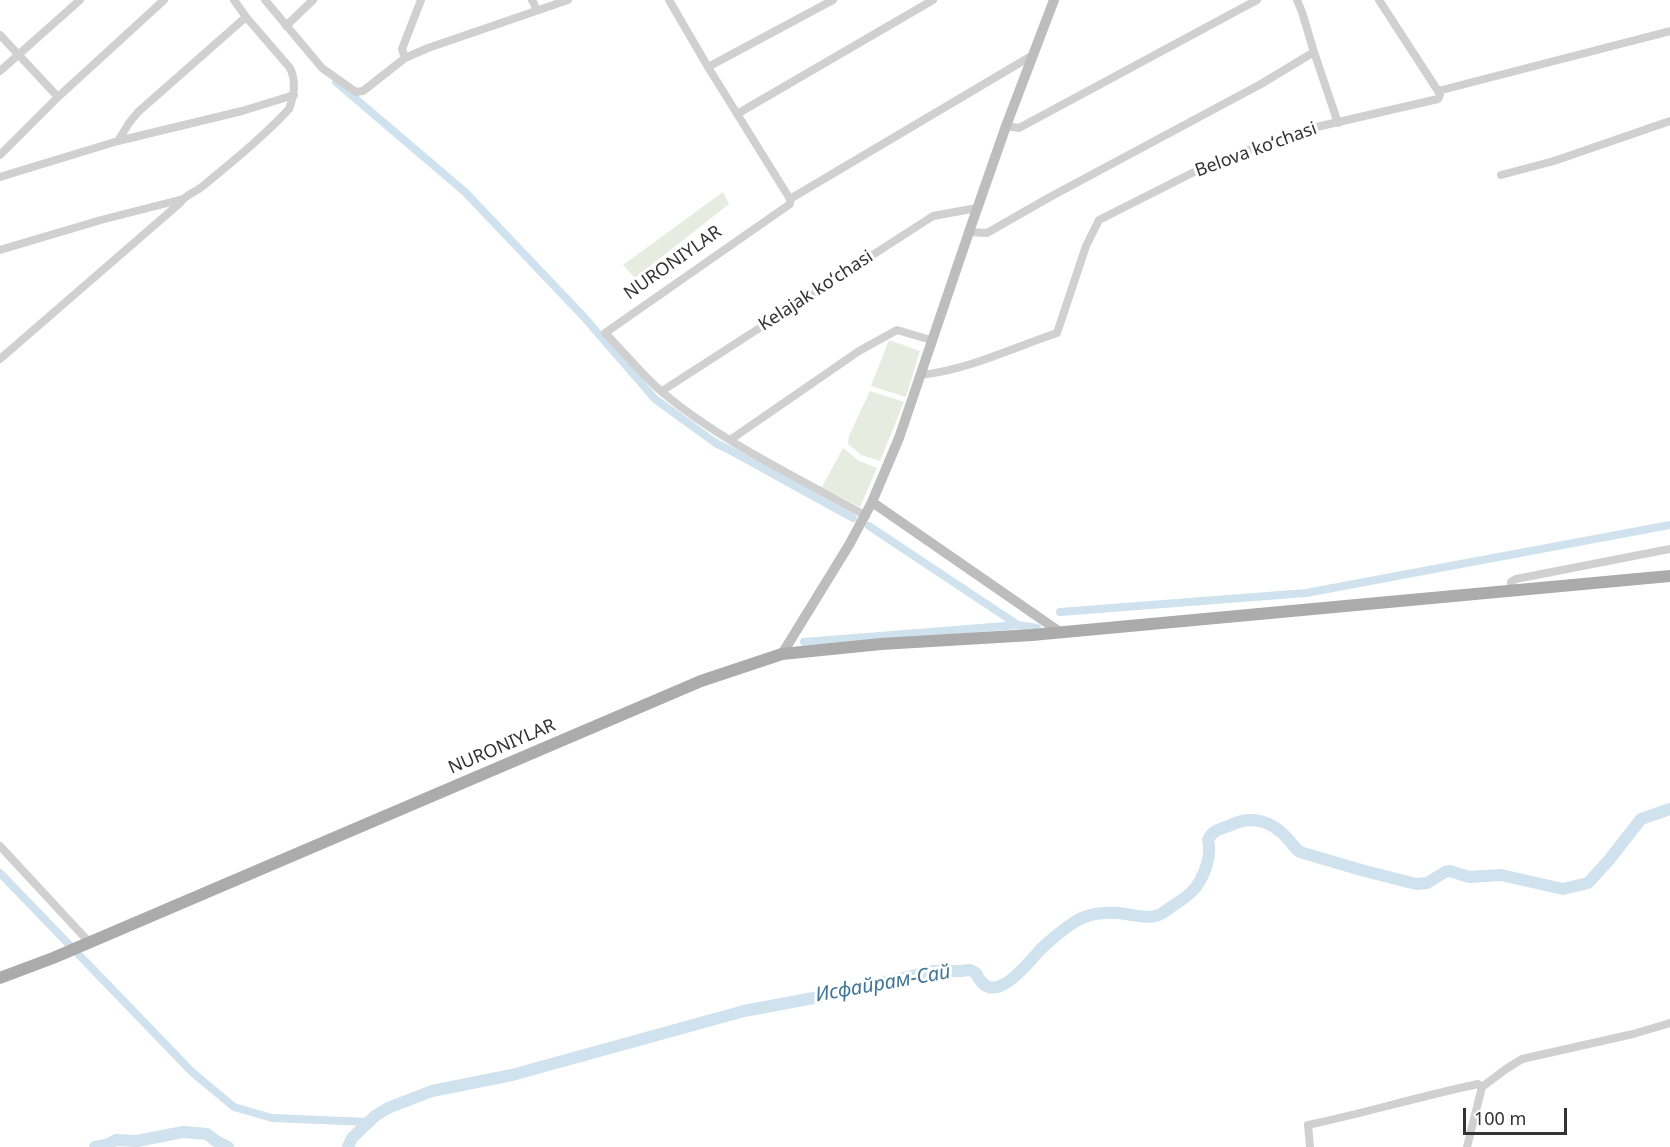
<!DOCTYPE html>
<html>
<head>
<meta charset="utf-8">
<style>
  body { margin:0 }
  #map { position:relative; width:1670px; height:1147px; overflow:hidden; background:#fff; font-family:"Noto Sans",sans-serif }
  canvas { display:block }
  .scale { position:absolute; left:1463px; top:1108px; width:104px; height:27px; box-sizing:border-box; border:3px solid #333; border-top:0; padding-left:8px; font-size:18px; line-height:21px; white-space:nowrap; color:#333; -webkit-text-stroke:4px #fff; paint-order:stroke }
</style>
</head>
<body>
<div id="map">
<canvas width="1670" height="1147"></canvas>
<div class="scale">100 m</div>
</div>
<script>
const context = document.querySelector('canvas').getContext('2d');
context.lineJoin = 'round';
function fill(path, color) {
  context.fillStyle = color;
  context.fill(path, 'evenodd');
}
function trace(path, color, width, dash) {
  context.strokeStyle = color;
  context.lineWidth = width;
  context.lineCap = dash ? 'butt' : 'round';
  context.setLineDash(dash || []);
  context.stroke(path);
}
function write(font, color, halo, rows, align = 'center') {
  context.font = font + ' "Noto Sans",sans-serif';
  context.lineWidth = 6;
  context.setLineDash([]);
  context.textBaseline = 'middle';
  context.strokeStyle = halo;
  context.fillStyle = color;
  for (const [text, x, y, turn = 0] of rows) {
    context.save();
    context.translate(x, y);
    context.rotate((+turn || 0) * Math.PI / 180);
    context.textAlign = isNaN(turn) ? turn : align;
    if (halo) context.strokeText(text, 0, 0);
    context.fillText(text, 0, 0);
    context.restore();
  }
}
fill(new Path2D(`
  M723 192 729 204 635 278 623 265Z
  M889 340 920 351 906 397 871 386Z
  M870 391 904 402 880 461 861 455 848 444 849 436Z
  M843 448 859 461 877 468 860 507 822 487Z`), '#e6ecdf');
trace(new Path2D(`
  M336 82 465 192 583 316 655 399 717 444 726 448 853 518
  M869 526 1018 625
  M1060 612 1306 593 1670 525
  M804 642 1018 625 1037 628
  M0 873 192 1072 234 1107 272 1118 369 1122`), '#cfe2ee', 8);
trace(new Path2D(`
  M95 1147 106 1145 116 1140 137 1141 183 1132 207 1134 216 1141 228 1147
  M348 1147 352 1138 375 1116 388 1108 432 1091 512 1075 744 1011 819 997 933 971H960L970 970 976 973C993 1012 1028 962 1042 948 1053 938 1065 927 1078 920 1093 911 1116 912 1132 915 1139 916 1147 918 1155 916 1161 915 1166 911 1171 907 1179 902 1190 895 1196 887 1205 874 1212 855 1208 840 1214 828 1220 830 1231 825 1252 815 1272 821 1287 838 1292 843 1294 848 1300 852L1361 870 1416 884 1427 883 1445 872 1450 871 1469 877 1501 875 1563 889 1588 883 1609 860 1641 819 1670 809`), '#cfe2ee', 12);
trace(new Path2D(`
  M265 0 322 68 356 92 363 91 405 58 428 48 568 0
  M532 0 537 10
  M669 0 708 67 790 199
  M1379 0 1438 91
  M286 26 313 0
  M0 35 58 97
  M1314 52 1338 123
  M405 58 402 49 421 0
  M708 67 833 0
  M0 71 80 0
  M737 114 933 0
  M1006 126 1019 128 1257 0
  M118 141 129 123 138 112 246 17
  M0 155 58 97 164 0
  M1501 175 1554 161 1670 121
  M0 177 118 141 242 111 294 95
  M969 232 987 233 1050 197 1261 84 1314 52 1302 12 1297 0
  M0 250 101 220 183 199
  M0 359 180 203C185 195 196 192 203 186 232 162 263 137 289 109 294 96 297 82 290 68L246 17 234 0
  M920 375C968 370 1012 348 1057 333L1086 246 1099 220 1196 171 1269 142 1308 129 1438 99 1440 95 1438 91 1670 31
  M662 391 933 216 977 208
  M730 440 859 351 897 330 931 340
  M866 516C799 478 721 442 662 392 642 375 624 352 605 333L790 204V199L1033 55
  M1512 592 1511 582 1516 579 1670 549
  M0 846 89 942
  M1310 1147 1308 1125C1365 1113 1421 1096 1478 1084L1482 1087
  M1467 1147 1482 1087 1506 1069 1522 1059 1633 1034 1670 1023`), '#d0d0d0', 8);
trace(new Path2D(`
  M872 502 1060 632
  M782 654 849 545 872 502 899 438 969 232 1006 126 1054 0`), '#bdbdbd', 10);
trace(new Path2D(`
  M0 978 53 958 701 681 782 654 881 644 1032 635 1670 576`), '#ababab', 12);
write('18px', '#333', '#fff', [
  ["Belova koʻchasi",1256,150,-20],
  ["NURONIYLAR",673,263,-35],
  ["Kelajak koʻchasi",816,291,-33],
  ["NURONIYLAR",502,747,-23]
]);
write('italic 20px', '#3f7597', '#fff', [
  ["Исфайрам-Сай",883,984,-10]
]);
</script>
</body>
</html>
